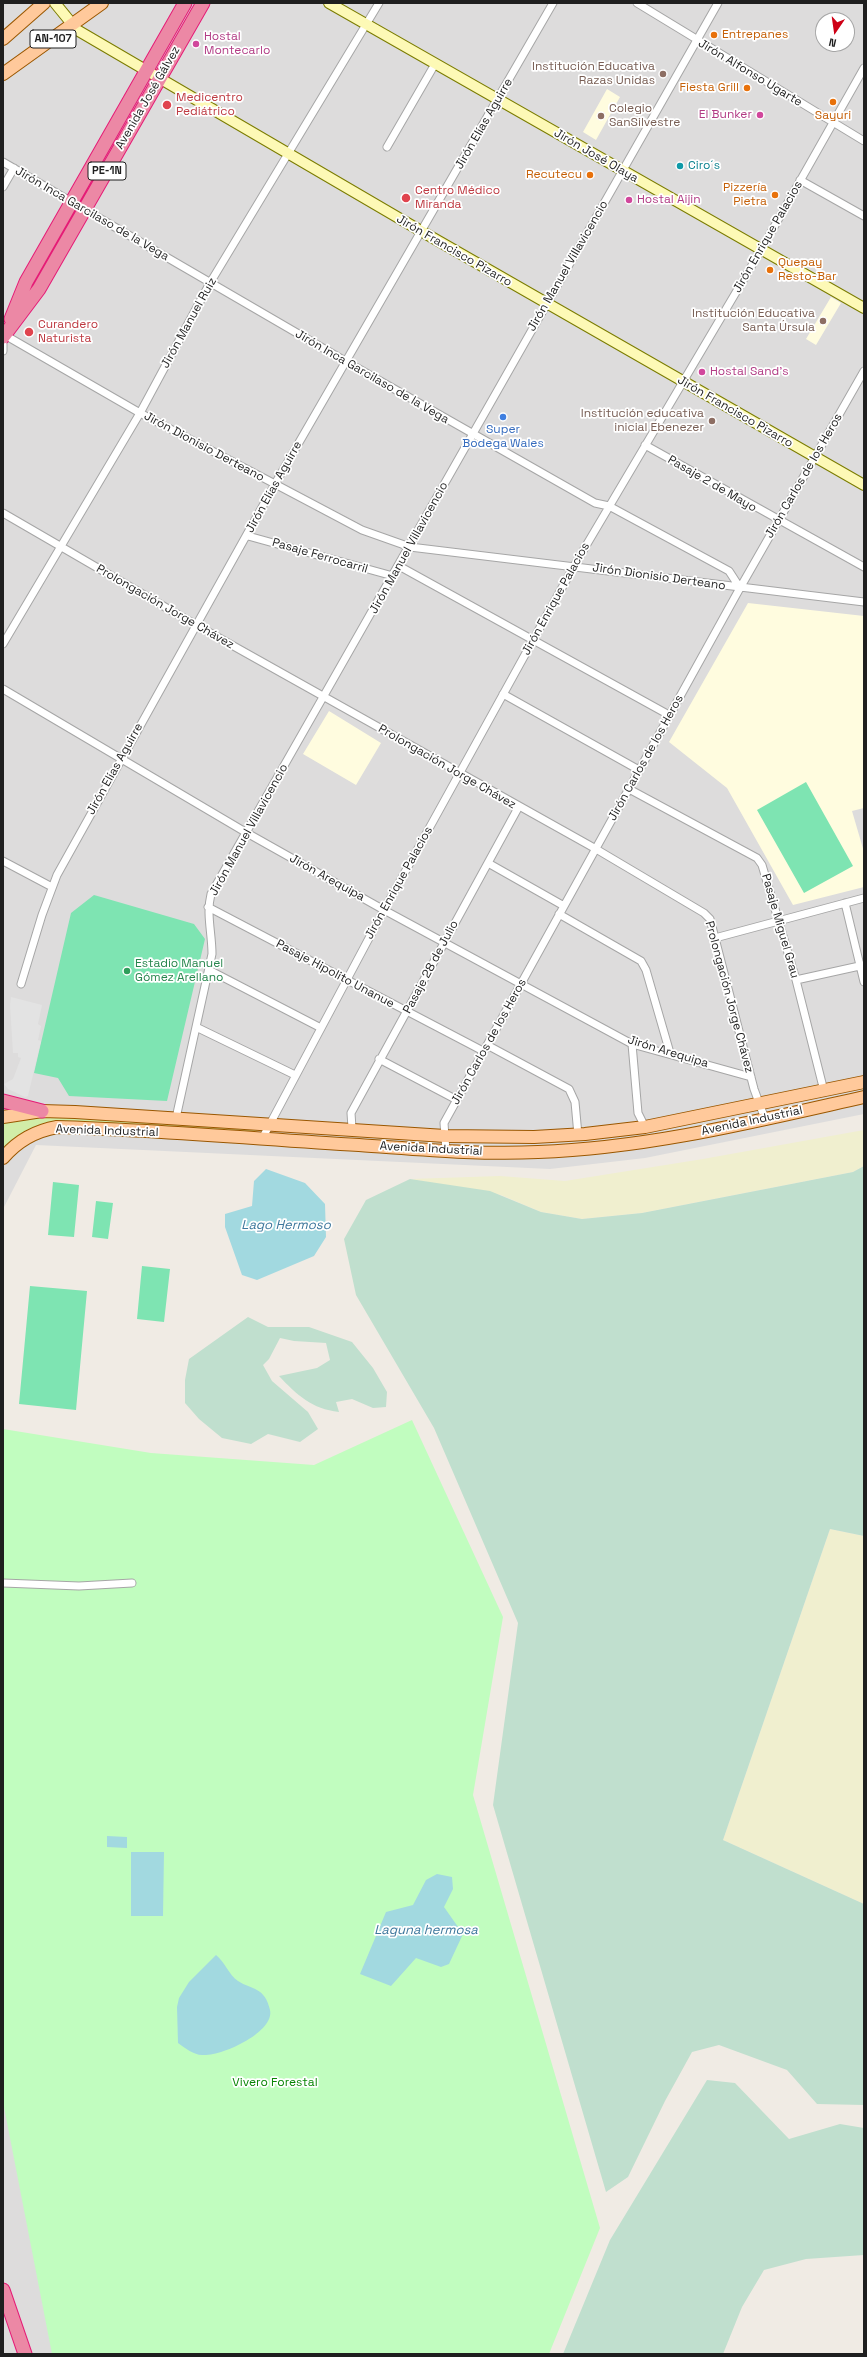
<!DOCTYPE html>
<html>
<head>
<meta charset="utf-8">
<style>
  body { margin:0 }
  #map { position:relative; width:867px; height:2357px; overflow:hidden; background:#f0ebe4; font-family:"Space Grotesk",sans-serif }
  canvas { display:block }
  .frame { position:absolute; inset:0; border:4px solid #1f1f1f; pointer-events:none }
  .north { position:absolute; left:815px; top:12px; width:40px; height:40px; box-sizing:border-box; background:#fff; border:1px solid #a5a5a5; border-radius:50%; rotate:193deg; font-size:11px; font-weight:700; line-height:16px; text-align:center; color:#1f1f1f }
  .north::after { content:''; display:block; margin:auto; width:14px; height:18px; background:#ce0016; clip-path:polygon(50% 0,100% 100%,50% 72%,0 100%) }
</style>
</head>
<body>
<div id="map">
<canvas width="867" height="2357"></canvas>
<div class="frame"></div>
<div class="north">N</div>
</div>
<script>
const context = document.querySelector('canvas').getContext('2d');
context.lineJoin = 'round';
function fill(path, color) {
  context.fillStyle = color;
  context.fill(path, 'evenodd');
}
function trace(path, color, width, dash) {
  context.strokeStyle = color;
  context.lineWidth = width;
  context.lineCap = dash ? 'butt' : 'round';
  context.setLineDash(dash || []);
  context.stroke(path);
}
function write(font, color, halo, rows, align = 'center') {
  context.font = font + ' "Space Grotesk",sans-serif';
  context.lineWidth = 3.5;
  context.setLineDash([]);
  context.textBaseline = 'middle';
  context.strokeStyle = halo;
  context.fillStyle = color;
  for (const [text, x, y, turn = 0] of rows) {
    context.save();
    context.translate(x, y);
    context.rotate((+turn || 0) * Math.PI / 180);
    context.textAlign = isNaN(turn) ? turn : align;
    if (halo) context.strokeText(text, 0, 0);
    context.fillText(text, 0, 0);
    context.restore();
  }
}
fill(new Path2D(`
  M3 3H864V1114L645 1158 550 1169 36 1145 3 1209ZM823 20H847V44H823Z
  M3 1996 58 2354H3Z`), '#dddcdc');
fill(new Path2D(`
  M607 89 620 97 596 140 583 132Z
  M831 297 841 303 816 345 806 339Z
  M748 603 864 616V808L852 811 864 852V887L793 905 727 788 669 742Z
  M329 711 381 743 356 785 303 754Z`), '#fffcdf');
fill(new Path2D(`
  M864 1130V1166L853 1172 642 1213 582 1219 541 1212 501 1195 410 1179 500 1176 565 1181 703 1159Z
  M830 1529 864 1536V1904L723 1840Z`), '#f0efcf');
fill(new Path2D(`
  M45 1114 257 1129V1131L255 1134 56 1121C31 1125 22 1132 3 1149V1119Z`), '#d1eda8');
fill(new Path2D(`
  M864 1166V1536L830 1529 723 1840 864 1904V2105L817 2104 787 2070 719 2045 692 2052 665 2101 628 2177 606 2192 493 1805 518 1623 434 1428 356 1295 344 1239 366 1200 410 1179 490 1191 541 1212 582 1219 642 1213 853 1172Z
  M248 1317 268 1327H309L352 1342 373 1368 387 1392 386 1407 373 1408 352 1399 336 1402 339 1412C312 1409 297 1395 279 1376L317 1368 330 1360 326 1343 294 1341 280 1338 269 1359 263 1365 272 1381 308 1412 318 1429 300 1442 268 1434 251 1444 222 1438 199 1419 185 1403V1380L189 1359Z
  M707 2080 735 2083 789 2139 840 2124 864 2128V2255L806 2259 764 2270 742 2307 723 2354H563L610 2240Z`), '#c0dfce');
fill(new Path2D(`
  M412 1420 503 1617 473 1795 600 2228 549 2354H52L3 2102V1429L151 1453 314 1465Z`), '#c1fdbf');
fill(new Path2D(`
  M806 782 853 866 804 893 757 810Z
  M94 895 194 924 205 939 167 1101 69 1096 58 1078 34 1073 71 913Z
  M53 1182 79 1185 74 1237 48 1235Z
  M96 1201 113 1203 108 1239 92 1237Z
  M142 1266 170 1269 164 1322 137 1319Z
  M30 1286 87 1291 76 1410 19 1404Z`), '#7ee4b2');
fill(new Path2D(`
  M11 997 42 1005 38 1024 41 1026 38 1040 41 1041 28 1096 25 1097 8 1089 4 1084 13 1079 21 1058 18 1057V1053H13L10 1005Z`), '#e3e3e3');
fill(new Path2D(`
  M266 1169 305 1183 325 1204 326 1237 314 1256 257 1280 242 1275 225 1227V1214L252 1206 254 1181Z
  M107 1836 127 1837V1848L107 1847Z
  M131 1852H164L163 1916H131Z
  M437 1874 452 1877 453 1889 444 1907 463 1934 449 1964 441 1967 416 1958 391 1986 360 1974 386 1912 413 1905 426 1880Z
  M216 1955C225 1962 229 1975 238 1981 252 1990 265 1987 270 2010 275 2032 221 2057 202 2055 194 2055 185 2048 178 2043L177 2007 179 1998 189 1982Z`), '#a2d9e0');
const street = new Path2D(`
  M637 3 864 141
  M387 147 435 64
  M3 162 345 361 595 503 609 506 729 571 740 588
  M800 180 864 216
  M3 187 14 168
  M3 334 140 413 275 484 362 530 410 547 864 602
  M3 340V351
  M645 445 864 567
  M3 513 196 625 596 849 704 913 710 919 754 1089 765 1119
  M248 536 393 576
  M399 566 669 715
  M3 644 140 413 210 283 379 3
  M3 689 247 833 384 910 632 1044 751 1077
  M503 694 639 770
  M629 789 757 858 762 865 796 980 824 1091
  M3 861 52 887
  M488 863 564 906
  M845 903 864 982
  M208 907 483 1051
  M559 914 641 961 646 970 670 1053
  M715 938 864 898
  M209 970 321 1028
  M796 980 864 965
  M21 984 42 915 57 875 275 484 553 3
  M196 1027 295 1075
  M632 1044 638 1113 645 1127
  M487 1045 569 1089 575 1102 578 1135
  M379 1059 457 1100
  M176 1118 212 954C212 933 206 914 211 894L718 3
  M352 1128 351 1113 518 808
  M262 1139 384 910 574 566 761 250 864 68
  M446 1151 444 1123 740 588 864 371
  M3 1583 79 1586 132 1583`);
const secondary = new Path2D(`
  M55 3 77 30 421 231 864 485
  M329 3 864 308`);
const primary = new Path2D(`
  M3 39 44 3
  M3 74 102 3
  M3 1117 42 1111 75 1112 445 1136 534 1137 585 1134 645 1127 864 1082
  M3 1158C18 1140 35 1131 57 1127 158 1130 259 1139 359 1145 418 1149 479 1155 538 1152 649 1148 757 1121 864 1097`);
const highway = new Path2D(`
  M11 319 26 282 185 3
  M3 337 39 289 203 3
  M3 1101 42 1111
  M3 2290 25 2354`);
trace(street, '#a6a6a6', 9);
trace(secondary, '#7b7c00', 12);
trace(primary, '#9a5700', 14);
trace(highway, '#e51b76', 15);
trace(street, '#fff', 7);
trace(secondary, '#fdf9b6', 10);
trace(primary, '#ffc99b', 12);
trace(highway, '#ec88a5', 13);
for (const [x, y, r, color] of [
  [714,35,4,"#e8710a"],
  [196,44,4,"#d1479c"],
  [663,74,4,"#8d6e63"],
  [747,88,4,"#e8710a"],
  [833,102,4,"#e8710a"],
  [167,105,5,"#e0444e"],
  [760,115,4,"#d1479c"],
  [601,116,4,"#8d6e63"],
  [680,166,4,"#0f9aa8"],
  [590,175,4,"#e8710a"],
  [775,195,4,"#e8710a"],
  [406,198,5,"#e0444e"],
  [629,200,4,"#d1479c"],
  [770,270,4,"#e8710a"],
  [823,321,4,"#8d6e63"],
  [29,332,5,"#e0444e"],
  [702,372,4,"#d1479c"],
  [503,417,4,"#3f7fe0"],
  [712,421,4,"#8d6e63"],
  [127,971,4,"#2e9e5b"]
]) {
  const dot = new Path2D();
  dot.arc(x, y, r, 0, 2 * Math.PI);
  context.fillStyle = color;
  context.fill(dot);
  trace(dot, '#fff', 1.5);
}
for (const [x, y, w] of [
  [53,39,46],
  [107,171,38]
]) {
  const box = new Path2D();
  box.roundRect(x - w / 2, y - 9, w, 18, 3);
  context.fillStyle = '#fff';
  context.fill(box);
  trace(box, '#1f1f1f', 1);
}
write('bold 11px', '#1f1f1f', null, [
  ["AN-107",53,39],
  ["PE-1N",107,171]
]);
write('12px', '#c56008', '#fff', [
  ["Entrepanes",722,35,"left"],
  ["Fiesta Grill",739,88],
  ["Sayuri",833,116,"center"],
  ["Recutecu",582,175],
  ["Pizzería",767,188],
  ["Pietra",767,202],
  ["Quepay",778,263,"left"],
  ["Resto-Bar",778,277,"left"]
], 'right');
write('12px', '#b23c85', '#fff', [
  ["Hostal",204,37],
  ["Montecarlo",204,51],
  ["El Bunker",752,115,"right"],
  ["Hostal Aijin",637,200],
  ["Hostal Sand's",710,372]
], 'left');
write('12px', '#785e54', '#fff', [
  ["Institución Educativa",655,67],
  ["Razas Unidas",655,81],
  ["Colegio",609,109,"left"],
  ["SanSilvestre",609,123,"left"],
  ["Institución Educativa",815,314],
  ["Santa Úrsula",815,328],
  ["Institución educativa",704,414],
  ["inicial Ebenezer",704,428]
], 'right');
write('12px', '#1f1f1f', '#fff', [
  ["Jirón Alfonso Ugarte",750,73,31],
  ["Avenida José Gálvez",148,98,-60],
  ["Jirón Elías Aguirre",484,124,-60],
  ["Jirón José Olaya",596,156,30],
  ["Jirón Inca Garcilaso de la Vega",92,214,30],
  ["Jirón Enrique Palacios",768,237,-60],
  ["Jirón Francisco Pizarro",454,251,30],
  ["Jirón Manuel Villavicencio",568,266,-60],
  ["Jirón Manuel Ruiz",189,323,-61],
  ["Jirón Inca Garcilaso de la Vega",372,377,30],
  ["Jirón Francisco Pizarro",735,412,30],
  ["Jirón Dionisio Derteano",204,447,28],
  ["Jirón Carlos de los Heros",804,476,-60],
  ["Pasaje 2 de Mayo",712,484,30],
  ["Jirón Elías Aguirre",274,487,-61],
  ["Jirón Manuel Villavicencio",409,548,-61],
  ["Pasaje Ferrocarril",320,556,16],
  ["Jirón Dionisio Derteano",659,577,8],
  ["Jirón Enrique Palacios",556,599,-61],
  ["Prolongación Jorge Chávez",165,607,30],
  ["Jirón Carlos de los Heros",646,758,-61],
  ["Prolongación Jorge Chávez",447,767,30],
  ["Jirón Elías Aguirre",115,769,-61],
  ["Jirón Manuel Villavicencio",249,830,-61],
  ["Jirón Arequipa",327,878,29],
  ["Jirón Enrique Palacios",399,883,-61],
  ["Pasaje Miguel Grau",780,926,74],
  ["Pasaje 28 de Julio",431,967,-62],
  ["Pasaje Hipolito Unanue",335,974,28],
  ["Prolongación Jorge Chávez",729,997,75],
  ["Jirón Carlos de los Heros",489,1042,-61],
  ["Jirón Arequipa",668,1052,17],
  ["Avenida Industrial",752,1121,-12],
  ["Avenida Industrial",107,1131,2],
  ["Avenida Industrial",431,1149,3]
]);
write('12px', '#be3a42', '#fff', [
  ["Medicentro",176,98],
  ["Pediátrico",176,112],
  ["Centro Médico",415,191],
  ["Miranda",415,205],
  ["Curandero",38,325],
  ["Naturista",38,339]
], 'left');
write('12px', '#0d838f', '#fff', [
  ["Ciro´s",688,166]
], 'left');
write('12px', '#366cbe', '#fff', [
  ["Super",503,430],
  ["Bodega Wales",503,444]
]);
write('12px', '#27864d', '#fff', [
  ["Estadio Manuel",135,964],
  ["Gómez Arellano",135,978]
], 'left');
write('12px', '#088505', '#fff', [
  ["Vivero Forestal",275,2083]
]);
write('italic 13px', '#3d779c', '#fff', [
  ["Lago Hermoso",286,1225],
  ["Laguna hermosa",426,1930]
]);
</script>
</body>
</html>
